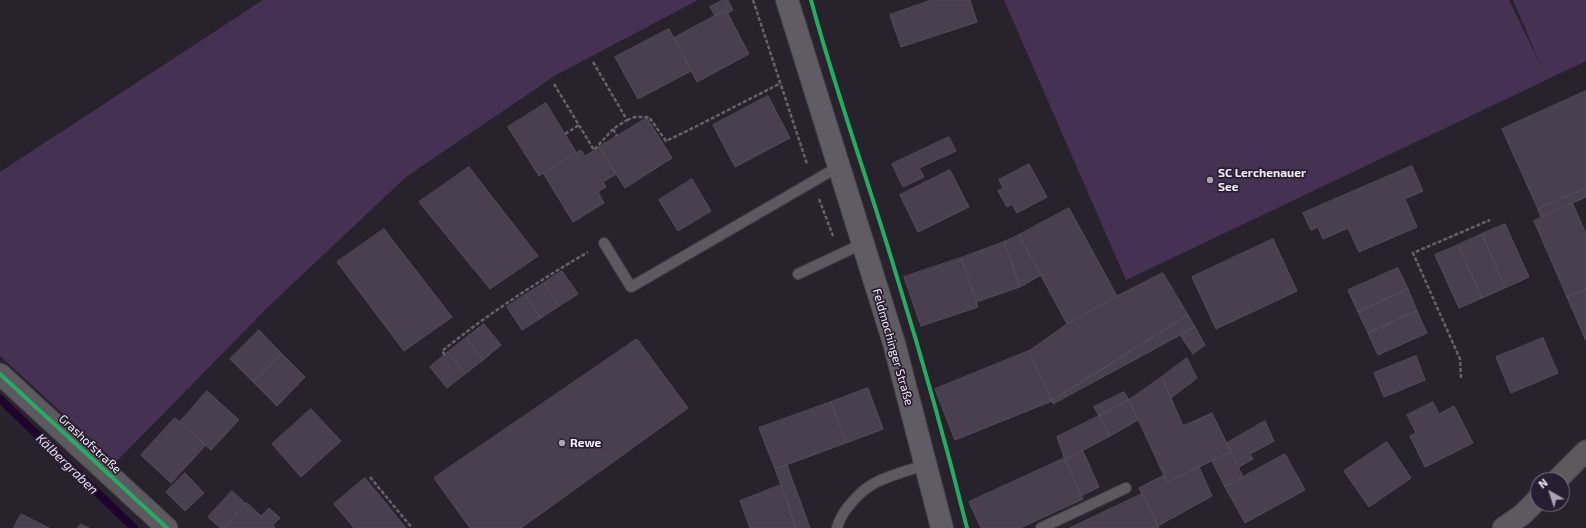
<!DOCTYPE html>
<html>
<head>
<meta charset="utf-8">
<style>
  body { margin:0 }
  #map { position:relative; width:1586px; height:528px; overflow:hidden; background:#28222d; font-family:"Exo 2",sans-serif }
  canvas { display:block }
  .north { position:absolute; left:1530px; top:472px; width:40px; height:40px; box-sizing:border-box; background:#291e31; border:1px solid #797080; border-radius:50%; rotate:321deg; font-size:11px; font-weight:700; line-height:16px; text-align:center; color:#f1eaf7 }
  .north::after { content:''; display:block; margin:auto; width:14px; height:18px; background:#aba4b0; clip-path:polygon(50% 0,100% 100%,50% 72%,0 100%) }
</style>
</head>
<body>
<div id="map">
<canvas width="1586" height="528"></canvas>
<div class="north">N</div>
</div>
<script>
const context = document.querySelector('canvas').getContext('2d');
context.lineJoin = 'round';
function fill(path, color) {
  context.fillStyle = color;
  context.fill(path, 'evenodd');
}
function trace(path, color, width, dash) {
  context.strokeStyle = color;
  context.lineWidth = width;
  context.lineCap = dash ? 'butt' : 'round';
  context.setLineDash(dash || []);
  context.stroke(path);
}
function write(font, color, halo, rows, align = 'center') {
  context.font = font + ' "Exo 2",sans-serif';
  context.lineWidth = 3.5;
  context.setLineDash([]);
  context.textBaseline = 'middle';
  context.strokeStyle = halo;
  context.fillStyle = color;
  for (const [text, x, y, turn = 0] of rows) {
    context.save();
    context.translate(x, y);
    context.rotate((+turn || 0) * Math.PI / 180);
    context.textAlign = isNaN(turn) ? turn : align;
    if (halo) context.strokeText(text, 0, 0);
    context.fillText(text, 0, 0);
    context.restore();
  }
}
fill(new Path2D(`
  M263 0H698L556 75 406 177 270 305 116 462 0 356V172Z
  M1004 0H1509L1542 68 1513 0H1586V61L1126 280Z`), '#453253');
trace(new Path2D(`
  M0 399 134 528`), '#1d052c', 8);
const building = new Path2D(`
  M723 0H728L733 10 728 13 726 10 715 16 710 7Z
  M932 0H970L977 22 901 47 890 15Z
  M726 10 749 54 697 82 674 38Z
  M669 29 691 71 638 99 615 57Z
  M1586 91V188L1538 209 1502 129Z
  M768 96 790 138 735 167 713 125Z
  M546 103 576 152 539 176 508 127Z
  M647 118 672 158 625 188 599 147Z
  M949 137 956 151 919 168 924 177 903 187 892 164Z
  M599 147 616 174 603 182 606 187 598 192 604 203 573 222 543 173 581 150 585 156Z
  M1029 164 1047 197 1017 213 1012 204 1007 207 998 191 1003 188 999 180Z
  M1412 166 1423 191 1405 199 1417 227 1359 252 1348 228 1323 239 1318 227 1311 230 1303 213Z
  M469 167 538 256 490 289 419 202Z
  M950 170 969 207 918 232 900 195Z
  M692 179 711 211 678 231 659 200Z
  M1586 188V197L1541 217 1538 209Z
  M1573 204 1586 234V289L1567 297 1534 221Z
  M1069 208 1117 296 1067 324 1019 235Z
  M1505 224 1529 277 1505 288 1482 234Z
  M384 229 452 317 404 351 337 262Z
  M1482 234 1505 288 1482 298 1458 245Z
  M1019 235 1041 275 1020 287 1004 242Z
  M1273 239 1297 291 1216 329 1192 277Z
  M1004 242 1020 287 976 302 961 258Z
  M1458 245 1482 298 1459 308 1435 255Z
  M961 258 978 307 921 326 904 277Z
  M1398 268 1408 289 1358 312 1348 290Z
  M562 271 578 294 559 306 544 283Z
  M1163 273 1188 315 1052 401 1029 351 1067 324 1117 296Z
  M544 283 559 306 541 318 525 295Z
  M1408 289 1417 311 1368 333 1358 312Z
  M1586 289V341L1567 297Z
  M525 295 541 318 522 330 507 307Z
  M1417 311 1427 333 1378 355 1368 333Z
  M1188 315 1195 327 1053 404 1052 401Z
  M484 324 501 345 483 360 466 338Z
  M1195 327 1205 345 1193 354 1180 335Z
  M259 330 282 354 253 382 230 359Z
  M466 338 483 360 465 374 448 352Z
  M1543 338 1558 373 1511 393 1496 357Z
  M637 339 688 408 521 528H470L434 478Z
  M1029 351 1052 401 955 440 935 389Z
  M448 352 465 374 447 388 430 367Z
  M282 354 305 377 277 406 253 382Z
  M1416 356 1425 380 1384 397 1374 373Z
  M1187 358 1197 378 1171 398 1162 377Z
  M1162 377 1183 426 1212 413 1231 452 1167 482 1129 400Z
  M868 388 883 429 846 443 831 402Z
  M207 391 239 420 211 450 180 422Z
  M1124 392 1129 400 1099 416 1094 407Z
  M1129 400 1138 420 1110 436 1099 416Z
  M831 402 846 443 775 469 759 428Z
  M1433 402 1439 414 1454 406 1473 443 1425 467 1410 436 1416 433 1407 415Z
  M311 409 341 441 301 477 272 444Z
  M1099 416 1110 436 1065 460 1057 437Z
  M175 418 206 445 171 483 141 455Z
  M1265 421 1274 441 1250 454 1253 459 1239 467 1227 443Z
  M1387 442 1411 478 1369 507 1344 471Z
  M1083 451 1099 487 1081 496 1065 460Z
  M1231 452 1243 477 1225 487 1212 461Z
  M1285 454 1305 490 1245 523 1225 487Z
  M1065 458 1083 499 1020 528H981L969 502Z
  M787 465 810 528H796L781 485 775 469Z
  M1199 467 1212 496 1158 526 1139 488 1164 475 1167 482Z
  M185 473 204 493 185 511 166 492Z
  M365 478 406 528H354L334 504Z
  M781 485 796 528H750L740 501Z
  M232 491 246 504 224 528H220L208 517Z
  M1142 494 1159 528H1070Z
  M247 503 261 516 269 508 280 518 273 525 275 528H224Z
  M21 514 49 528H14Z
  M81 524 89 528H78Z`);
fill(building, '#493f4f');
trace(building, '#534d57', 1);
const service = new Path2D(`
  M604 243 631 287 838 167
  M798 274 862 244
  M837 528C841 511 862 488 879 481 894 474 910 470 925 465
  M1041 528 1126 488`);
const minor = new Path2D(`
  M0 374 167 528
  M1557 480 1586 451
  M1503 528 1522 515 1538 499`);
const secondary = new Path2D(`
  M787 0 894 343 942 528`);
trace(service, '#443f48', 12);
trace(minor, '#443f48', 23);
trace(secondary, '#443f48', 24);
trace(new Path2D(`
  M753 0 807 164
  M593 62 627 120 613 129 617 136
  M554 84 594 150 613 129
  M627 120 635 117H649L666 141 695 127 781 83
  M565 134 579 125
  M819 199 833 236
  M445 355 442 351C488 314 537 282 588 252
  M1461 378 1460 359 1413 253 1490 220
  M370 477 412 528`), '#656268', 2.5, [4, 2]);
trace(service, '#5d595f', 10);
trace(minor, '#5d595f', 21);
trace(secondary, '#5f5c63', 22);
trace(new Path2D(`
  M811 0C836 93 869 183 896 274 922 358 946 443 967 528
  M0 374 167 528`), '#26ab63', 4);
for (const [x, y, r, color] of [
  [1210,180,4,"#aba4b0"],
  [562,443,4,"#aba4b0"]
]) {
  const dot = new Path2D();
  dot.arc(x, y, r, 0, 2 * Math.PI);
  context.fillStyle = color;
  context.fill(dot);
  trace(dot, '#291e31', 1.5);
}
write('bold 12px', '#f1eaf7', '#291e31', [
  ["SC Lerchenauer",1218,173],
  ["See",1218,187],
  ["Rewe",570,443]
], 'left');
write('12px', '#f1eaf7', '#291e31', [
  ["Feldmochinger Straße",893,347,74],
  ["Grashofstraße",90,444,43]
]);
write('italic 13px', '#e9e0f2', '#291e31', [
  ["Kälbergraben",67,464,44]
]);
</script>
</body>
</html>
